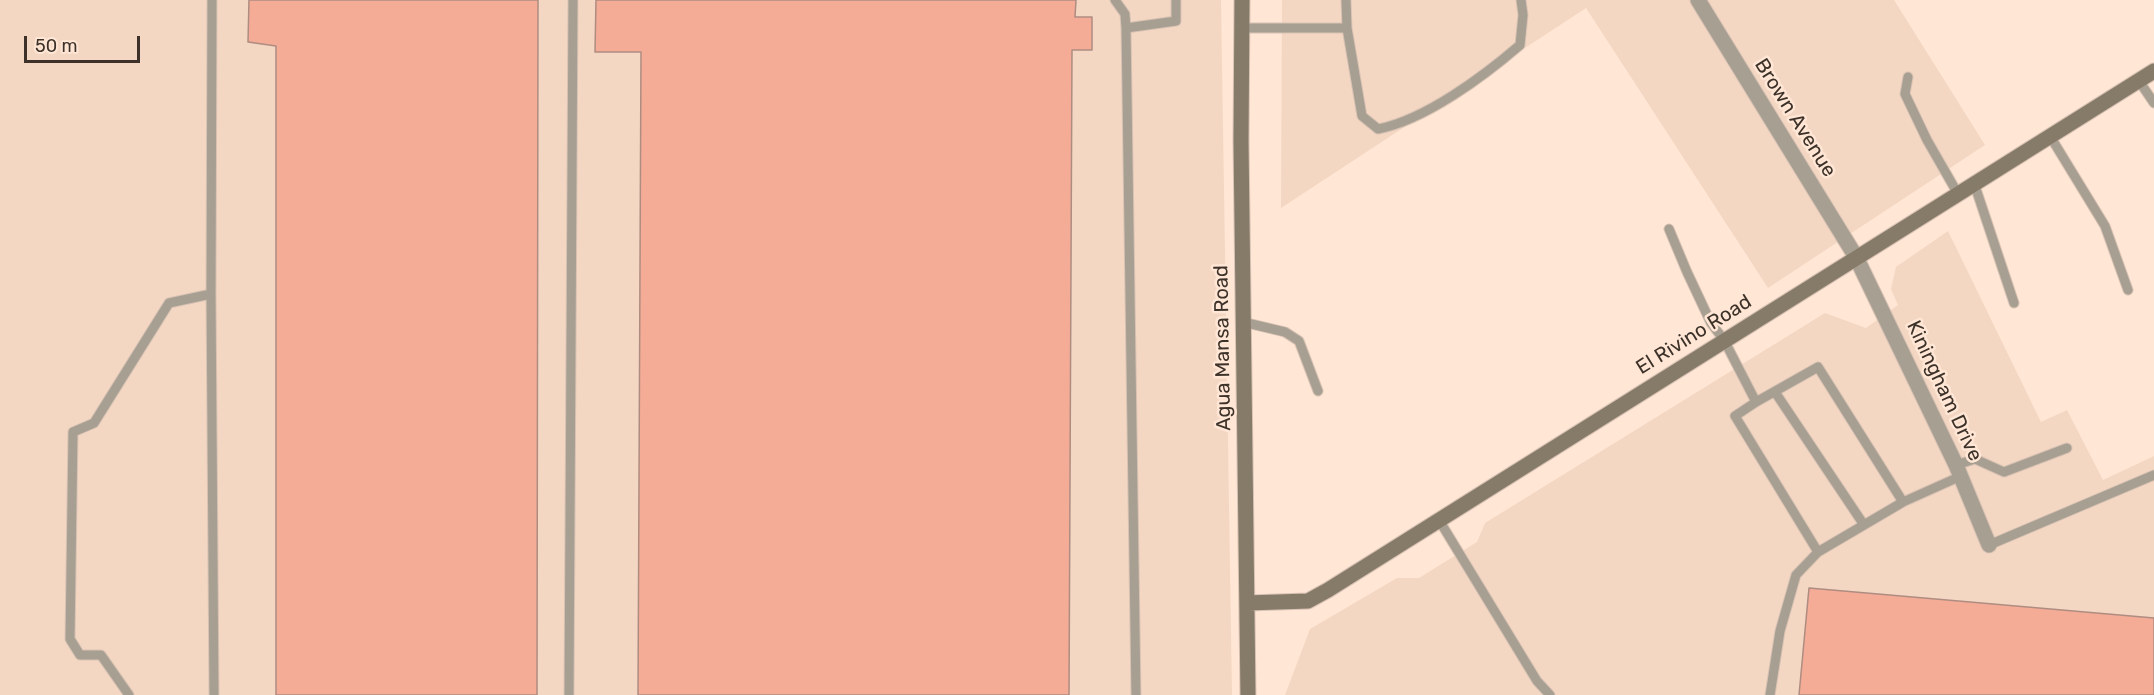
<!DOCTYPE html>
<html>
<head>
<meta charset="utf-8">
<style>
  body { margin:0 }
  #map { position:relative; width:2154px; height:695px; overflow:hidden; background:#ffe6d5; font-family:Rubik,sans-serif }
  canvas { display:block }
  .scale { position:absolute; left:24px; top:36px; width:116px; height:27px; box-sizing:border-box; border:3px solid #3d3229; border-top:0; padding-left:8px; font-size:18px; line-height:21px; white-space:nowrap; color:#3d3229; -webkit-text-stroke:4px #ffe6d5; paint-order:stroke }
</style>
</head>
<body>
<div id="map">
<canvas width="2154" height="695"></canvas>
<div class="scale">50 m</div>
</div>
<script>
const context = document.querySelector('canvas').getContext('2d');
context.lineJoin = 'round';
function fill(path, color) {
  context.fillStyle = color;
  context.fill(path, 'evenodd');
}
function trace(path, color, width, dash) {
  context.strokeStyle = color;
  context.lineWidth = width;
  context.lineCap = dash ? 'butt' : 'round';
  context.setLineDash(dash || []);
  context.stroke(path);
}
function write(font, color, halo, rows, align = 'center') {
  context.font = font + ' Rubik,sans-serif';
  context.lineWidth = 5;
  context.setLineDash([]);
  context.textBaseline = 'middle';
  context.strokeStyle = halo;
  context.fillStyle = color;
  for (const [text, x, y, turn = 0] of rows) {
    context.save();
    context.translate(x, y);
    context.rotate((+turn || 0) * Math.PI / 180);
    context.textAlign = isNaN(turn) ? turn : align;
    if (halo) context.strokeText(text, 0, 0);
    context.fillText(text, 0, 0);
    context.restore();
  }
}
fill(new Path2D(`
  M0 0H1221L1232 695H0Z
  M1282 0H1894L1985 145 1768 288 1586 8 1281 208Z
  M1948 231 2041 422 2067 410 2103 480 2154 456V695H1285L1310 629 1397 578H1419L1477 542 1485 523 1825 313 1866 328 1898 305 1891 289 1896 267Z`), '#f4d7c3');
const building = new Path2D(`
  M249 0H538L537 695H276V46L248 42Z
  M596 0H1076L1075 17H1092V50H1072L1069 695H638L641 52H595Z
  M1809 588 2154 618V695H1799Z`);
fill(building, '#f5ac96');
trace(building, '#ae8c81', 1.5);
const lane = new Path2D(`
  M212 0 211 294 214 695
  M1115 0 1125 14 1126 28 1136 695
  M1346 0 1347 28 1362 116 1378 129C1425 120 1484 76 1520 45L1523 15 1521 0
  M1126 28 1176 21V0
  M1243 28H1347
  M1908 77 1905 94 1927 140 1958 194
  M2139 81 2154 103
  M2050 136 2105 226 2128 290
  M1974 183 2014 303
  M1669 229 1687 272 1711 323 1724 340 1756 402
  M1243 322 1285 332 1299 341 1318 391
  M1775 392 1864 525
  M1956 465 1975 459 2004 472 2067 448
  M1903 502 1961 476
  M1439 520 1537 681 1550 695
  M1989 545 2154 475
  M129 695 101 655H80L70 639 73 432 94 423 169 303 211 294
  M569 695 573 0
  M1770 695 1780 631 1796 575 1818 552 1903 502 1818 367 1756 402 1735 416 1818 552`);
const street = new Path2D(`
  M1698 0 1856 257 1956 465 1989 545`);
const secondary = new Path2D(`
  M1242 0 1241 141 1248 695
  M1247 603 1308 601 1328 590 2154 71`);
trace(lane, '#d8c2b3', 11);
trace(street, '#d8c2b3', 17);
trace(secondary, '#d8c2b3', 17);
trace(lane, '#a79f92', 9);
trace(street, '#a79f92', 15);
trace(secondary, '#867a68', 15);
write('20px', '#3d3229', '#ffe6d5', [
  ["Brown Avenue",1795,118,58],
  ["El Rivino Road",1694,335,-32],
  ["Agua Mansa Road",1223,348,-91],
  ["Kiningham Drive",1944,391,65]
]);
</script>
</body>
</html>
